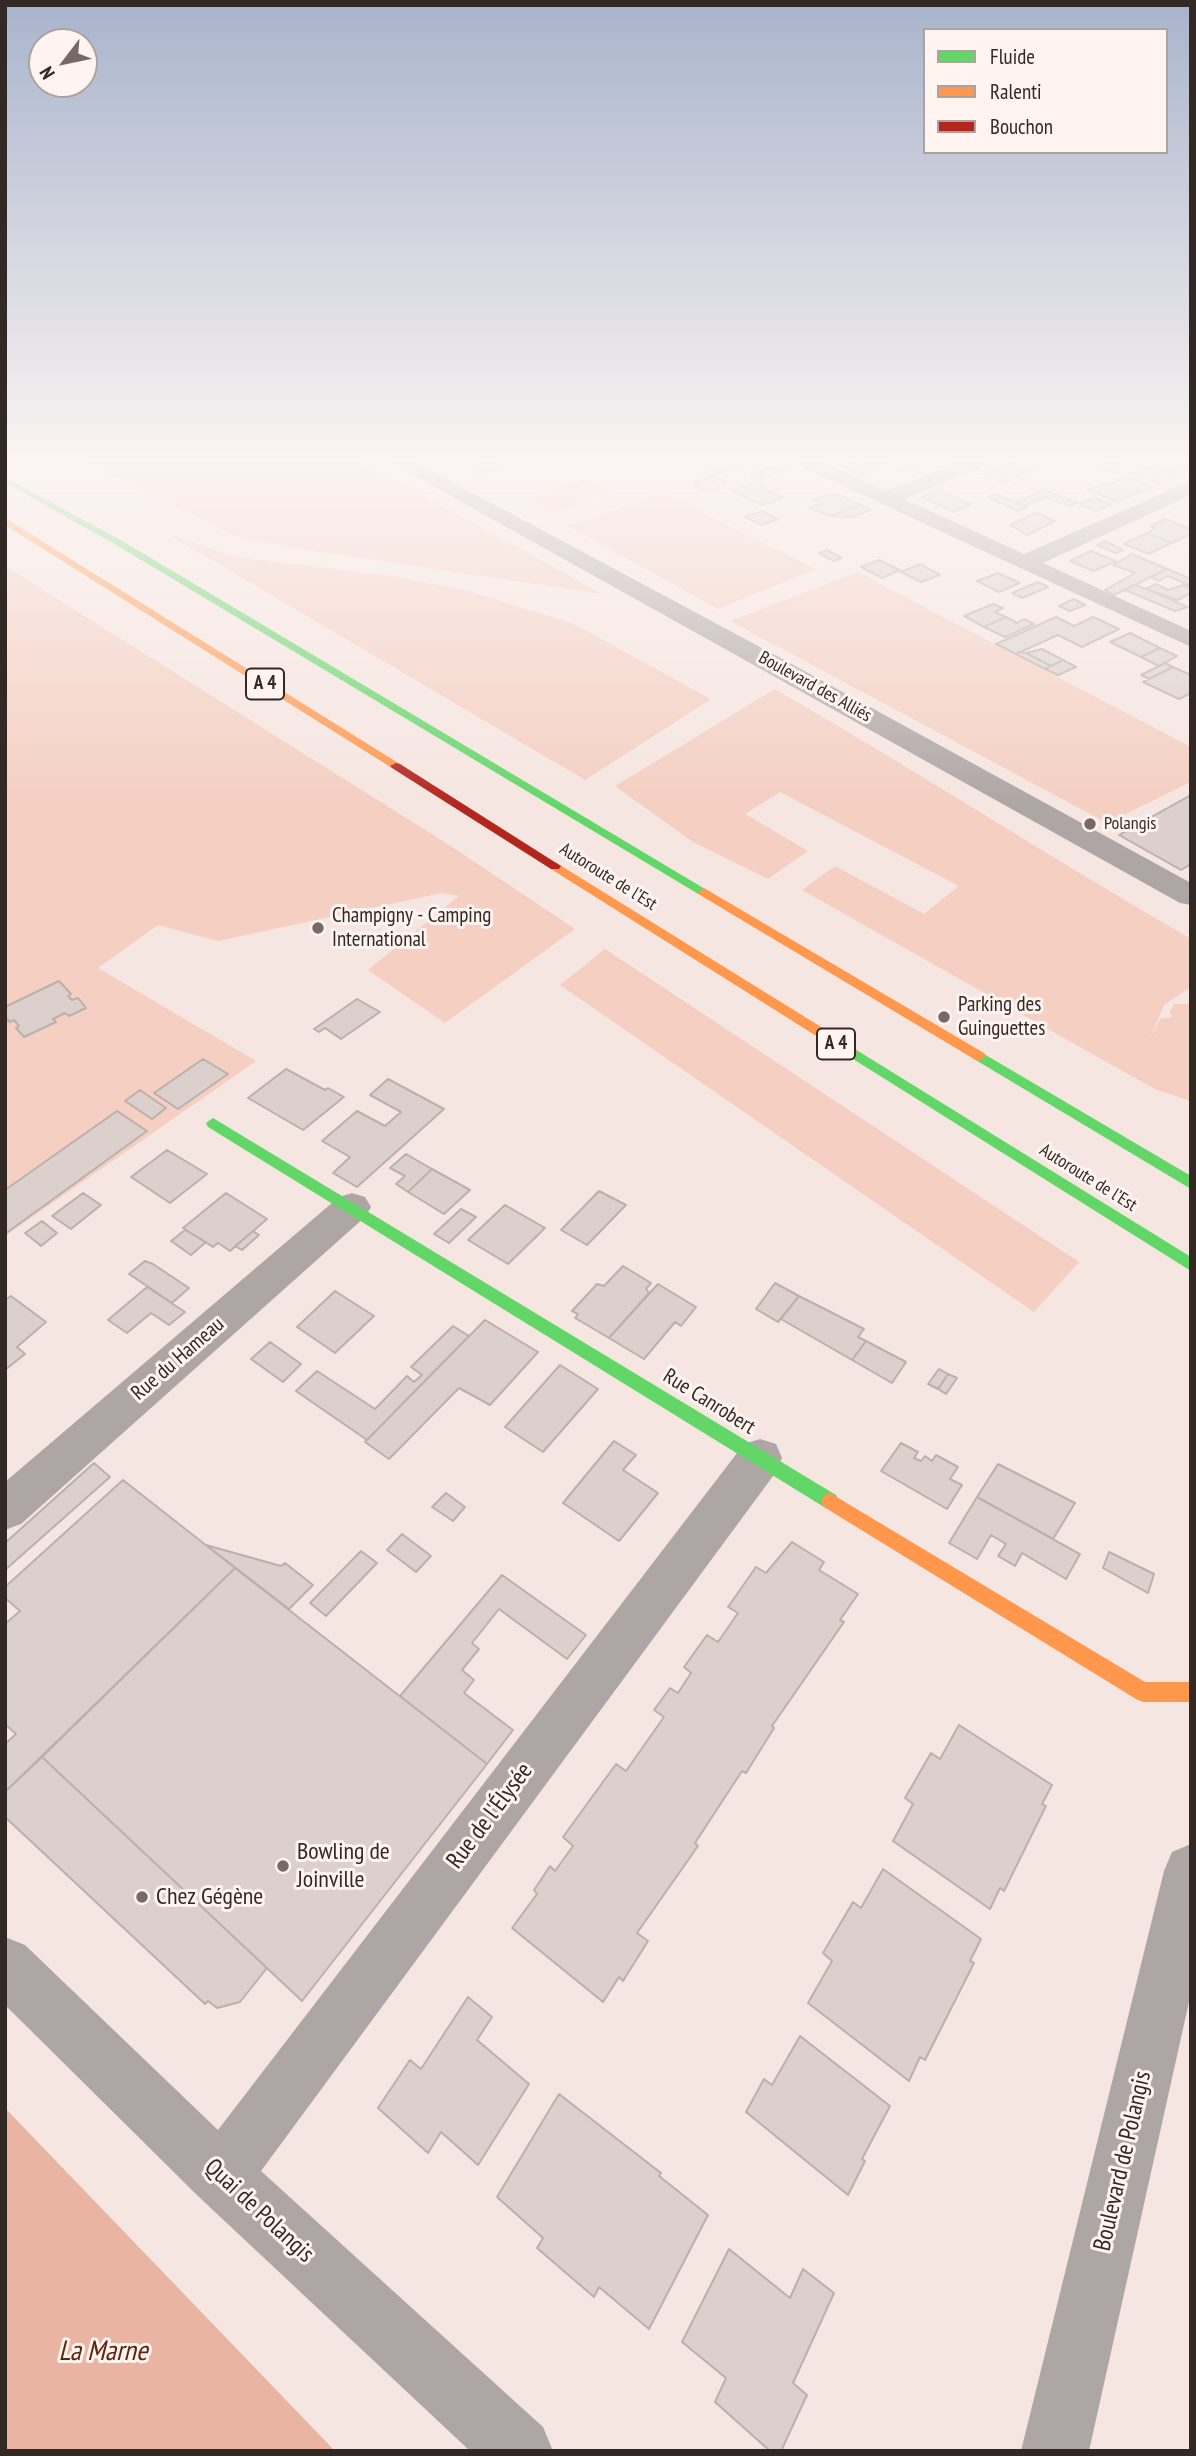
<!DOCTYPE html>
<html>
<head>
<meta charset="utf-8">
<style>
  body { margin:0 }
  #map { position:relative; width:1196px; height:2456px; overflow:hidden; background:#f6e6e1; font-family:"PT Sans Narrow",sans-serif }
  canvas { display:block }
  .frame { position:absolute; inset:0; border:7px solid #322824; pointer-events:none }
  .legend { position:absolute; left:923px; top:28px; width:245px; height:126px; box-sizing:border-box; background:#fff4f0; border:2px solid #ada29e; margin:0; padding:9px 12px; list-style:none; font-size:21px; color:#322824 }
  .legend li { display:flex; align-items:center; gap:14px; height:35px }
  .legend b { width:35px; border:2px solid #ada29e }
  .north { position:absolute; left:28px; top:28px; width:70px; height:70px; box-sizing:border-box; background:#fff4f0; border:2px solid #ada29e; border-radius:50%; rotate:238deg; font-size:19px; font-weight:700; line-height:28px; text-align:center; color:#322824 }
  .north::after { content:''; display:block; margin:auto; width:24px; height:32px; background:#776a66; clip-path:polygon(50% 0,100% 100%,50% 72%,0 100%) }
</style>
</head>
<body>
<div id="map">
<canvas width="1196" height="2456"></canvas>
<div class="frame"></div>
<ul class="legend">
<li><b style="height:9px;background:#63d668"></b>Fluide</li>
<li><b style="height:9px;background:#ff974d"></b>Ralenti</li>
<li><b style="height:9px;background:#b3261e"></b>Bouchon</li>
</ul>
<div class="north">N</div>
</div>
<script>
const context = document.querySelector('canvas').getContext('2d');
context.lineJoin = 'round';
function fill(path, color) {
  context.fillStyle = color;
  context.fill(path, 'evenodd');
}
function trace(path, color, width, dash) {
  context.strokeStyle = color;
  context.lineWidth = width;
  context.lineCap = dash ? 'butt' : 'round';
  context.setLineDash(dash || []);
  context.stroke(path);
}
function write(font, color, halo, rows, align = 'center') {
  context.font = font + ' "PT Sans Narrow",sans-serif';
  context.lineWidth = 6;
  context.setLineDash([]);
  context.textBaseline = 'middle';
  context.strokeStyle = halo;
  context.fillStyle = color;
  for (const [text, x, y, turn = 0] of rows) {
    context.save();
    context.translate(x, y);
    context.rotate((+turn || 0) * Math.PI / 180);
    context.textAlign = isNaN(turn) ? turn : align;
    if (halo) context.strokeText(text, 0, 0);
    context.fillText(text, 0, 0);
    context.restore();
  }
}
fill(new Path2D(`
  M83 462H362L602 594 302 549 235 536Z
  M585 479 612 493 553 513 527 499Z
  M664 493 816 569 718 609 568 526Z
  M166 533 235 557 392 576 465 590 574 624 711 699 585 780Z
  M5 566 446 843 575 929 445 1023 368 970 459 896 441 893 218 941 158 925 98 968 256 1061 5 1236Z
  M858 572 1191 747V782L1107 823 730 621Z
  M775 689C915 770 1051 858 1191 939V987L1164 1005 1149 1040 1160 1019 1172 1017 1170 1012 1174 1004H1191V1101L1157 1090 1133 1077 802 890 835 866 924 914 959 886 780 792 745 814 808 851 768 879 693 842 615 786Z
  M605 949 1079 1262 1034 1312 560 985Z`), '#f4cfc2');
fill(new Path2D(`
  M5 2108 335 2451H5Z`), '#e9b4a1');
const building = new Path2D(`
  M699 462H741L746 464 721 473Z
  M857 462H875L852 470 844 467Z
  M875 462H925L900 471 882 463H871Z
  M1013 462H1046L1049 463 1028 472 1007 464Z
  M1110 462H1121L1110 466 1119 470 1113 473 1098 467Z
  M1162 462H1178L1191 469 1176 475 1151 466Z
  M492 463 500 465 491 472 474 473 473 466Z
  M868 464 878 469 860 476 849 471Z
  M1007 464 1028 472 1003 483 983 474Z
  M778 465 787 469 755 481 750 478 757 476 752 474Z
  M1151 466 1176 475 1158 483 1133 474Z
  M714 475 727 482 710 491 694 487 699 485 693 482Z
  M1128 478 1150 487 1118 502 1087 490Z
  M755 482 764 487 761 488 783 498 762 505 731 490Z
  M939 490 971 504 954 512 922 497Z
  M1044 490 1077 503 1070 506 1046 497 1024 506 1016 502Z
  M831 494 842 496 861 505 832 516 808 508 821 504 813 500Z
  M997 494 1024 506 1028 507 1018 511 988 497Z
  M1095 498 1111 504 1096 511 1080 504Z
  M861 505 871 510 852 517 832 516Z
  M762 511 778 519 761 525 745 517Z
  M1036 513 1055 521 1027 535 1010 525Z
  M1165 519 1191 529V534L1172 543 1147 533 1156 528 1150 526Z
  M1147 533 1171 543 1149 554 1124 544Z
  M1104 541 1123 550 1116 553 1097 545Z
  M827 550 842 558 834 561 819 553Z
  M1091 551 1100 555 1116 561 1094 571 1070 561Z
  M1132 554 1167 569 1114 595 1105 590 1135 573 1113 565Z
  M879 560 900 570 882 578 861 567Z
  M920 564 929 569 940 575 921 582 901 572Z
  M1167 569 1191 579V586L1168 576 1159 581 1151 577Z
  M998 573 1020 583 999 592 977 581Z
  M1038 582 1048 587 1022 598 1012 593Z
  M1156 584 1168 590 1183 585 1191 588V593L1178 600 1146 589Z
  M1135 585 1146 589 1188 607 1175 611 1125 590Z
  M1074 599 1085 605 1070 611 1059 606Z
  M993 604 1003 608 995 612 1006 617 984 627 964 616Z
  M1006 617 1017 623 1024 619 1034 624 1005 637 984 627Z
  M1056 617 1074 626 1093 617 1119 629 1082 647 1058 635 1016 654 996 644Z
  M1130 633 1160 648 1141 657 1110 642Z
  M1160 648 1177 656 1159 666 1141 657Z
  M1042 649 1063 660 1051 666 1026 653Z
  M1020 652 1026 653 1051 666 1045 669 1016 654Z
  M1063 660 1076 667 1058 675 1045 669Z
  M1165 663 1173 667 1149 679 1141 675Z
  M1173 667 1191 675V693L1179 699 1143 682Z
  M1191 795V864L1181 870 1119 835Z
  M59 981 71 994 68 996 72 1000 78 998 86 1008 69 1016 65 1013 53 1019 56 1022 24 1037 16 1028 19 1026 14 1020 10 1022 5 1017V1007Z
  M357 999 380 1012 341 1039 325 1028 319 1032 314 1029Z
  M203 1059 228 1074 178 1109 154 1093Z
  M286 1069 325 1090 328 1088 344 1097 303 1130 248 1098Z
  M388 1079 444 1109 357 1187 333 1173 350 1157 322 1141 357 1111 385 1126 401 1112 370 1095Z
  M140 1090 166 1108 152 1119 125 1101Z
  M117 1111 147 1131 5 1234V1190Z
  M167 1150 207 1174 170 1203 131 1177Z
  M406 1154 432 1169 408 1192 396 1184 405 1176 390 1168Z
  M432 1169 470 1190 444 1214 408 1192Z
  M599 1191 626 1205 587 1245 561 1230Z
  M83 1193 101 1205 71 1229 52 1216Z
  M226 1193 267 1219 230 1251 218 1243 213 1247 183 1228Z
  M505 1205 545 1228 508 1264 468 1240Z
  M461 1209 476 1217 449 1243 434 1234Z
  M42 1221 57 1233 41 1246 25 1233Z
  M185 1230 206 1242 191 1255 171 1241Z
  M253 1231 259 1235 242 1250 235 1246Z
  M145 1261 153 1264 189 1288 172 1303 129 1274Z
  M623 1266 651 1283 646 1289 649 1293 609 1338 575 1318 578 1314 572 1311 597 1284 604 1286Z
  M775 1283 799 1296 778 1322 756 1309Z
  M658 1284 696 1307 681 1326 675 1322 644 1359 609 1338Z
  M147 1287 185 1312 169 1325 151 1313 127 1333 108 1320Z
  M335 1291 374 1316 335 1353 297 1327Z
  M11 1296 46 1322 17 1347 25 1354 5 1370V1300Z
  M799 1296 864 1329 858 1337 866 1341 852 1360 781 1319Z
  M485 1320 538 1352 490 1405 459 1388 389 1459 365 1442Z
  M453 1326 469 1336 367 1440 296 1391 317 1371 375 1409 407 1376 414 1382 422 1375 411 1367Z
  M866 1341 906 1362 892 1383 852 1360Z
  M270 1342 301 1364 283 1382 251 1359Z
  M560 1365 598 1389 543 1452 505 1427Z
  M939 1369 948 1374 938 1389 928 1384Z
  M948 1374 957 1378 946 1394 938 1389Z
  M614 1441 636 1455 623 1470 658 1493 619 1541 563 1503Z
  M901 1443 918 1452 914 1458 921 1461 925 1456 932 1461 936 1455 958 1467 950 1479 962 1485 947 1509 881 1471Z
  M94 1463 110 1477 5 1570V1543Z
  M998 1464 1075 1503 1053 1539 977 1497Z
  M123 1480 235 1568 5 1792V1744L16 1734 5 1724V1624L20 1611 5 1598V1587Z
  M446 1493 465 1507 453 1521 432 1507Z
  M977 1497 1080 1554 1066 1579 1022 1553 1015 1566 998 1556 1006 1544 991 1535 977 1559 949 1543Z
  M402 1534 431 1556 416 1572 387 1550Z
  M792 1542 824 1562 819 1570 858 1594 840 1620 844 1622 772 1726 774 1728 746 1773 742 1771 695 1843 698 1846 637 1933 648 1941 623 1981 619 1977 603 2002 512 1928 537 1894 534 1890 550 1866 555 1871 573 1846 563 1837 616 1764 626 1771 664 1717 654 1710 670 1688 678 1693 691 1673 684 1667 707 1635 718 1642 738 1613 728 1607 756 1567 766 1573Z
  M206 1545 281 1566 285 1563 313 1585 289 1609Z
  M361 1551 377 1563 326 1616 310 1603Z
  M1109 1552 1154 1574 1148 1593 1103 1568Z
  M235 1568 487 1764 302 2001 42 1757Z
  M502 1575 586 1635 567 1659 499 1609 472 1643 479 1649 462 1670 474 1680 464 1693 513 1730 487 1764 400 1696Z
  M959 1725 1052 1785 1042 1804 1046 1806 1004 1891 1000 1888 990 1909 893 1841 913 1804 905 1798 931 1753 940 1759Z
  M42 1757 267 1968 240 2002 217 2008 208 2001 205 2004 5 1817V1792Z
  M883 1869 981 1939 970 1961 974 1963 925 2060 920 2057 909 2081 808 2003 832 1961 823 1953 853 1902 861 1908Z
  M468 1997 492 2017 477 2040 529 2084 478 2165 441 2132 428 2153 378 2108 410 2060 421 2069Z
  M800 2036 890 2106 862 2159 865 2161 848 2195 746 2112 764 2079 772 2085Z
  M559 2094 661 2173 659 2176 708 2215 649 2329 599 2287 594 2297 537 2248 543 2238 497 2197Z
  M729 2249 790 2298 803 2269 834 2293 793 2383 807 2395 781 2451H770L715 2402 726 2378 682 2342Z`);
fill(building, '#dcd0cc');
trace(building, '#bbb0ac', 2);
fill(new Path2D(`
  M390 462H415L788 662 1191 883V905L1180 903Z
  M797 462H823L886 491 960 462H987L984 466 904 499 1024 554 1191 481V495L1043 563 1191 631V647L800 466Z
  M352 1193 365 1197 371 1207 365 1217 21 1524 5 1530V1482L339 1197Z
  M760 1439 776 1444 782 1458 776 1472 261 2171 543 2427 553 2451H470L199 2197 5 2005V1937L25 1945 218 2130 744 1444Z
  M1191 1844V1993L1089 2451H1021L1164 1871 1172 1852Z`), '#aea6a5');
fill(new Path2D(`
  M5 477 124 542 710 892 708 895H700L118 546 5 483Z
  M850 1046 1191 1257V1271L845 1054 843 1051 845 1048Z
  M979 1051 1191 1176V1189L974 1059 972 1056 974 1053Z
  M213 1118 836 1495 839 1501 836 1507 830 1509 824 1507 208 1127 206 1123Z`), '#63d668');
fill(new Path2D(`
  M5 518 400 764 402 766 392 768 5 525Z
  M555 862 855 1048 857 1051 855 1054H845L551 869V863Z
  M704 888 984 1053 986 1056 979 1061 974 1059 700 895 698 892Z
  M830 1493 1145 1682H1191V1702H1143L1136 1699 824 1507 821 1501 824 1495Z`), '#ff974d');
fill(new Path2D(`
  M396 763 400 764 561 866 559 869H551L392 768 390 766Z`), '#b3261e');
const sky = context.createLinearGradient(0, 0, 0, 806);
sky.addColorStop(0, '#a8b4cc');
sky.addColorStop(0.57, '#fbf4f2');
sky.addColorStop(1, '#fbf4f200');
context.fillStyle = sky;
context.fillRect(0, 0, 1196, 806);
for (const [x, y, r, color] of [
  [1090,824,7,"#776a66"],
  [318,928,7,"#776a66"],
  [944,1017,7,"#776a66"],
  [283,1866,7,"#776a66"],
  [142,1897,7,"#776a66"]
]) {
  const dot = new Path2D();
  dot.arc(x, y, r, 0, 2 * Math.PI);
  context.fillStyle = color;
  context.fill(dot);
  trace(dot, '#fff4f0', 2.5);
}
write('18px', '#322824', '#fff4f0', [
  ["Boulevard des Alliés",815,687,29],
  ["Autoroute de l’Est",608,877,32],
  ["Autoroute de l’Est",1088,1178,32]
]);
write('18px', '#322824', '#fff4f0', [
  ["Polangis",1104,824]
], 'left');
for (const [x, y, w] of [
  [265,684,38],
  [836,1044,38]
]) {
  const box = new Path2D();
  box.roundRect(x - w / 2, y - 15.5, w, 31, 5);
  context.fillStyle = '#fff4f0';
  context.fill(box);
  trace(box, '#322824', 2);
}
write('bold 19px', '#322824', null, [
  ["A 4",265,684],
  ["A 4",836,1044]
]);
write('21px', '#322824', '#fff4f0', [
  ["Champigny - Camping",332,916],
  ["International",332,940],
  ["Parking des",958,1005],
  ["Guinguettes",958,1029]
], 'left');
write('21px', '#322824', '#fff4f0', [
  ["Rue du Hameau",178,1359,-41],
  ["Rue Canrobert",709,1402,32]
]);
write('24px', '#322824', '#fff4f0', [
  ["Rue de l'Élysée",490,1816,-53],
  ["Boulevard de Polangis",1123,2161,-77],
  ["Quai de Polangis",259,2211,43]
]);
write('24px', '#322824', '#fff4f0', [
  ["Bowling de",297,1852],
  ["Joinville",297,1880],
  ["Chez Gégène",156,1897]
], 'left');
write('italic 28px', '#612309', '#fff4f0', [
  ["La Marne",103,2352]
]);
</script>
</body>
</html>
